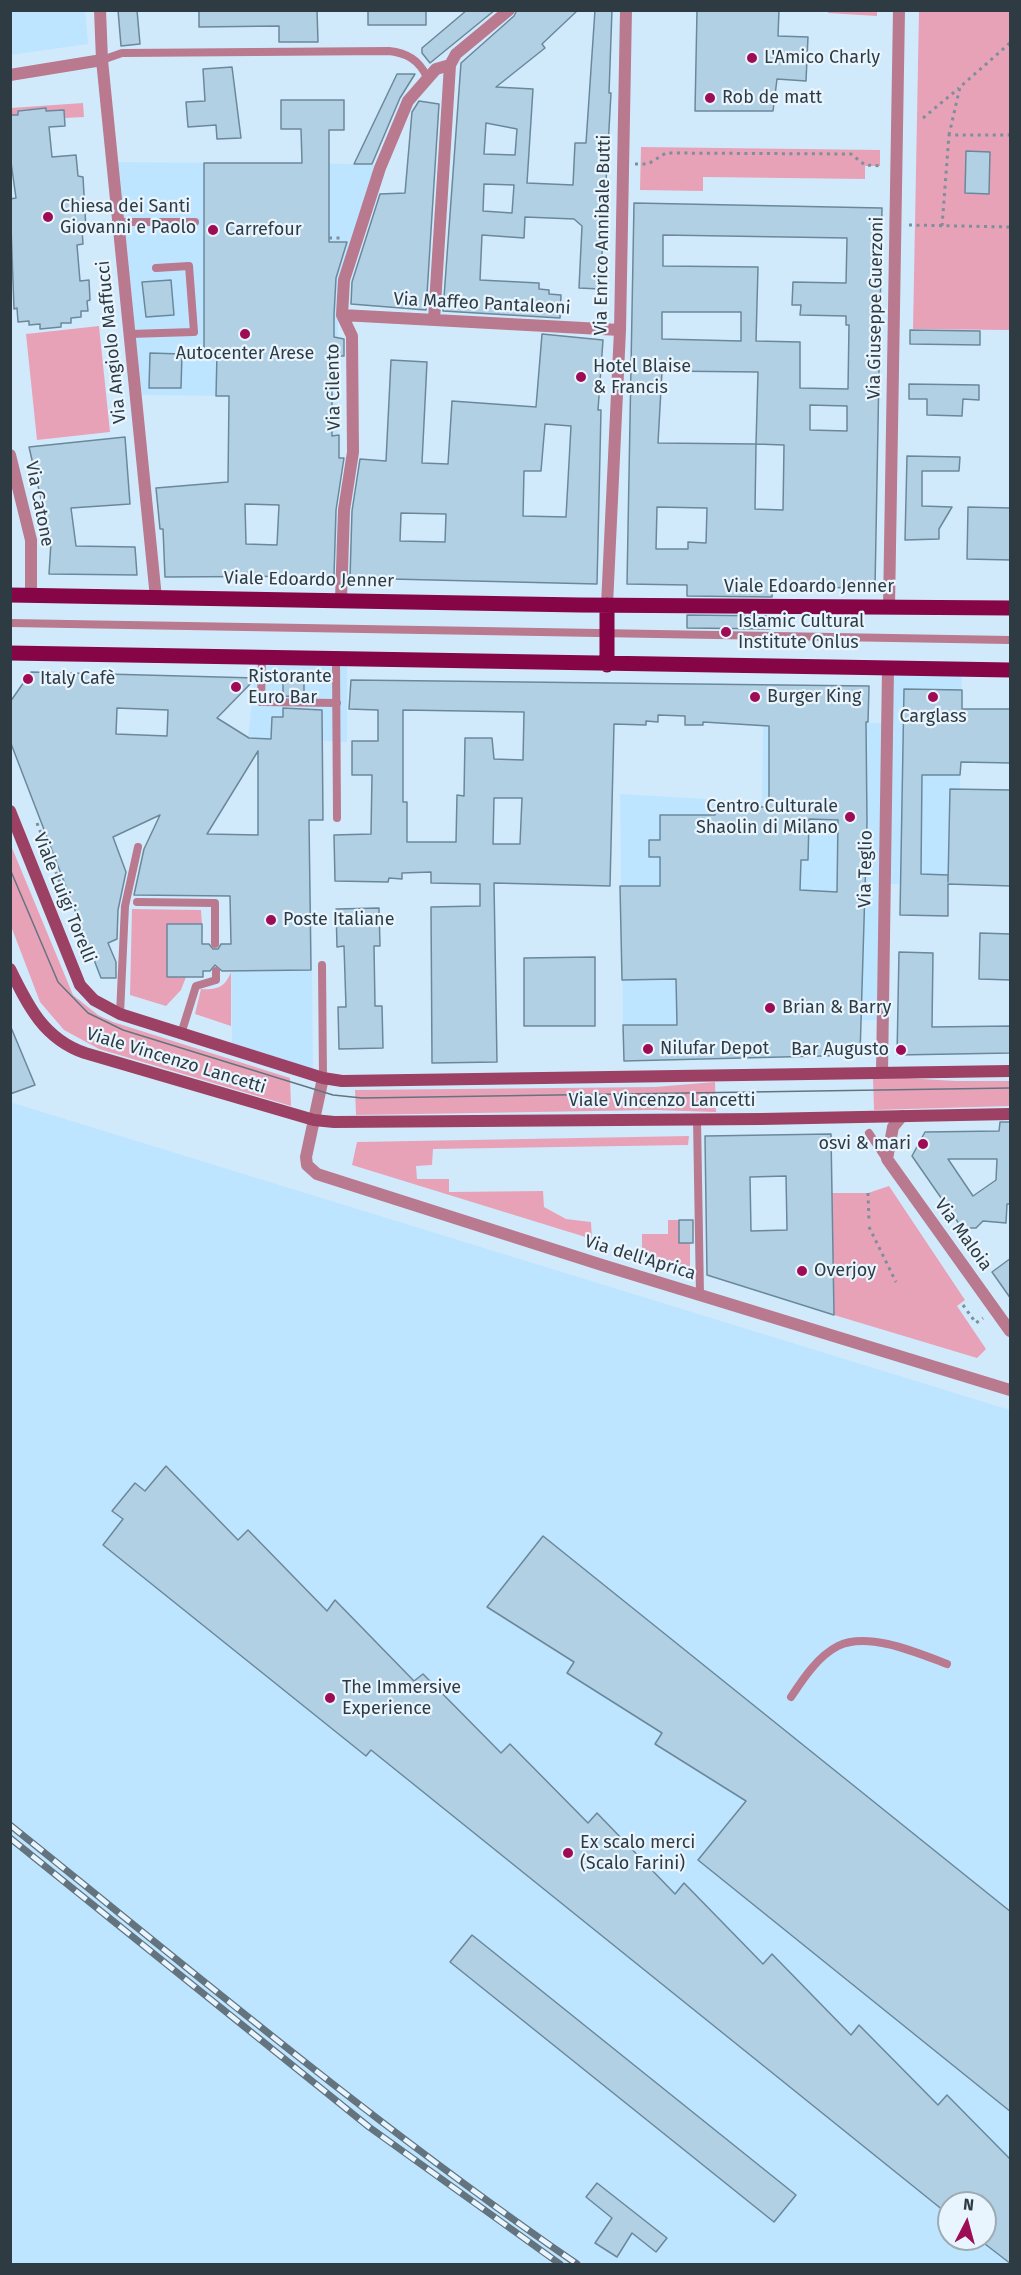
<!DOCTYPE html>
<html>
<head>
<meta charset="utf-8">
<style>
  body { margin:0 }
  #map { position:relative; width:1021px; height:2275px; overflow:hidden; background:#d1eafb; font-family:"Fira Sans",sans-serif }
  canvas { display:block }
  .frame { position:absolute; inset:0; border:12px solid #2f3b43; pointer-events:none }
  .north { position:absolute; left:937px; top:2191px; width:60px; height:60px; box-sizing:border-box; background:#e9f5fe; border:2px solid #9fabb3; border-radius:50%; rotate:6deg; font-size:16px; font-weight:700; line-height:24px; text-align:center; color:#2f3b43 }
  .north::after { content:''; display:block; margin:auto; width:21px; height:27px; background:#9e0c56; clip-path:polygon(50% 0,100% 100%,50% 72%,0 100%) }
</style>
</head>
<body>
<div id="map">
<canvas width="1021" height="2275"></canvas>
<div class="frame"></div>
<div class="north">N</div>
</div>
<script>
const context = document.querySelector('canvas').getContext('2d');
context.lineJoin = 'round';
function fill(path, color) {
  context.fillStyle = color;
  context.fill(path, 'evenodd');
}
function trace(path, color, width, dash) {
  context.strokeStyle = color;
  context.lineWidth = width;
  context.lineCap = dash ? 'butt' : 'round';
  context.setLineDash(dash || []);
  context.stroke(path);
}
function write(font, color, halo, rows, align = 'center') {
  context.font = font + ' "Fira Sans",sans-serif';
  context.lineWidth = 4.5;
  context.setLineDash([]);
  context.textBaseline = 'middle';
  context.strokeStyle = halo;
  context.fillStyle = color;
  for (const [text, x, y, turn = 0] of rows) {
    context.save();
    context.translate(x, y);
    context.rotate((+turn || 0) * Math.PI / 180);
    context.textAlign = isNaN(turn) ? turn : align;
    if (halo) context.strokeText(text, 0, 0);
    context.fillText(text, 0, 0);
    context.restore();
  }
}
fill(new Path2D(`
  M10 11H85L88 44 11 55Z
  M115 162 372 164 378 167 338 314 337 550 278 545V505L228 504 229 396 142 395Z
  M256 662 347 664V742L248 738Z
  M890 671 962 673 960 789 1010 886 889 884Z
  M763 723H882L880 1020 623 1025 620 794 762 802Z
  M258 878 311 881 313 1069 232 1043 231 944Z
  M10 1102 1010 1410V2264H11ZM949 2203H985V2239H949Z`), '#bee5ff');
fill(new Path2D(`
  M828 11H877V16L828 13Z
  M919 11H1010V330L913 329Z
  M83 103 84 117 65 118 64 110 46 111V108L18 110V115H11V108Z
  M641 147 880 150V166H865V179L703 177V191L640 190Z
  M99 326 110 432 37 440 26 334Z
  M10 843 73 995 98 1015 113 1022 290 1078 291 1106 99 1049 64 1030 40 1002 11 926Z
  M132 909 201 910 202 924H167V976L186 977 181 990 166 1006 130 995Z
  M231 972V1026L195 1014 201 989C218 990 225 987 231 972Z
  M904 1078 956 1081H1010V1106L874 1110 873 1079Z
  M715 1082 716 1112 655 1110 356 1115 355 1090 655 1087Z
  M689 1136 688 1145 433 1149 432 1165 416 1166 417 1179H449V1192L543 1191 544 1207 566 1219 591 1222 592 1239 352 1165 357 1142Z
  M889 1186 965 1300 957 1306 986 1349 977 1358 834 1315 832 1193H868Z
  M668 1220H679V1242L690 1243V1270L642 1255V1234H668Z`), '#e8a2b8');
const building = new Path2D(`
  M118 10H137L140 44 121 46Z
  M199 10H317L318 42H279V26L199 27Z
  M368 10H426V25H368Z
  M467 10H495L430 63 422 53V48Z
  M517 10H578L542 44 545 48 496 87 533 89 527 183 573 185 575 143H586L595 10H612L609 93H611L600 289 579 288 582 226 574 219 525 217 524 238 482 235 480 280 539 283V289L549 290V294L561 295 560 318 443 311 461 63 514 16ZM486 123 517 129 515 155 484 154ZM484 184 514 185 512 213 483 211Z
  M697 10H779L778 36 808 37 806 81 777 79 773 111H695Z
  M232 67 241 138 217 139 216 125 188 127 186 102 205 101 203 69Z
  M397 74H415L400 98 372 164H354Z
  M281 100H344V130H329V242H347L336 278 334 315V337L344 339V356H332V436L339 435V458H344L336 510 334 576 165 577 163 529H160L156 488 228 482 229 396H216L217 354H204V163H302L301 129H281ZM245 504 279 505 277 545 246 544Z
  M419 101 439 104 426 310 351 304 352 282 380 194 405 193 412 112Z
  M46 108V111L64 110 65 126 49 127 52 157 76 155 78 176 83 177 86 229H82L83 244 77 245 80 281 89 280 90 300 87 301 88 311H81V317L71 318V323H61V327L40 329V324L29 325V321L18 322 17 308 14 309 10 199 16 198 10 155V115H18V111Z
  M966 151 990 152 989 194 965 193Z
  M634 203 882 208 875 588 773 587 772 597 687 596V585L627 584ZM663 235 847 238 846 283 793 282 792 305H801L800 315 846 316V325H849L848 389 800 388V342L756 341 758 267 663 266ZM662 312H741V341L662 339ZM662 371 758 372 756 444 658 443ZM810 405 847 406V431L810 430ZM756 444 784 445 783 510 755 509ZM657 507 707 508 706 543 688 542V549H656Z
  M171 280 174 315 146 317 142 282Z
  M910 330 980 331V345L910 344Z
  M542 334 603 340 598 410H601L597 584 350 578 352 511 360 459 386 461 391 360 427 362 422 463 448 464 452 401 536 407ZM545 424 571 426 566 517 523 516 524 471H541ZM401 513 446 514 445 542 400 541Z
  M150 353 182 354 181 388H149Z
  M909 384 979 385V400L963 399 962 416 927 415V399H909Z
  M125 437 130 504 71 508 76 546 135 547 137 575 49 574 51 542 29 447Z
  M907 456 960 457 959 471H922V506L952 507 939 529V539L905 540Z
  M968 507 1011 508V560L967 559Z
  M687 615 771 616 770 629 687 628Z
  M31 672 256 678 217 718 249 738 271 739 272 717H283V708L322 710 323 820H309L311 970 222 971 215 965 210 971H203V977H167V924H202V944H209L213 949H218L221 944H231L230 896 134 895 144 849 160 815 113 837 126 872 118 910 117 939 108 943 116 962V978H101L10 741V702ZM117 708 168 710 167 736 116 734ZM258 751V835L207 834Z
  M283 680H304V697L283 696Z
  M351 680 869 686 868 722H866L867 822 860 1055 624 1061 623 1025H677L676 979 622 980 620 886H660V857H649V840H660V815H715L716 807H769V726L703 722V725H685V716L658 715V722L646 721V725L614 724 610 886 494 883 497 1062 432 1063 431 907 480 906V884L431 883V872L402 873V879L389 878 388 882 335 881 334 835 371 834 372 775H352V741H378V710L349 709ZM403 710 524 712 523 760 494 759 492 738H465L464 796 457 795 456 842H407V802H403ZM494 798H522L520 844H493ZM809 819 838 820 837 892 800 890 801 860H808Z
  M904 689 962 690V709H1011V763L961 762 960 775H922L921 874 948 875V882L950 789 1011 790V886L948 884V916L900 915Z
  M379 908 380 946H374L375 1006H382L383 1048 339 1049 338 1007H346L344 946 337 947 336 909Z
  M980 933 1011 934V980L979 979Z
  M899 952 933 953 932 1027 1011 1026V1053L897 1055Z
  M595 957V1026H524V958Z
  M10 1025 35 1085 10 1094Z
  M1000 1122H1011V1204H1007L1006 1223 983 1221 976 1228H962L912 1156 925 1132 999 1131ZM948 1159H997L996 1180 973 1196Z
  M831 1134 834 1315 707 1275 705 1136ZM786 1176 787 1230 751 1231 750 1177Z
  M679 1220H693V1243H679Z
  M1011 1258V1299L992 1272Z
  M166 1466 238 1540 248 1530 327 1611 335 1600 414 1681 423 1674 501 1753 510 1744 588 1823 597 1813 675 1894 684 1883 763 1964 772 1954 851 2035 859 2025 938 2105 947 2095 1011 2160V2264L985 2244V2203H949V2215L371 1750 366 1756 103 1545 123 1519 112 1511 135 1483 145 1491Z
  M543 1536 1011 1912V2112L698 1860 746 1801 655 1744 662 1733 567 1673 574 1662 487 1607Z
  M472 1935 796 2195 774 2222 450 1962Z
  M597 2183 667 2238 656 2252 632 2233 617 2257 595 2243 612 2218 586 2197Z`);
fill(building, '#b1d0e4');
trace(building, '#6b889b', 1.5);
trace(new Path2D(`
  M923 118 959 88
  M949 135 960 87 1010 43
  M635 164H648L666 153 851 154 865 165 882 166
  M909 225 1010 227
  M942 226 949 135H1010
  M329 238H342
  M37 823 62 888
  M868 1193 869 1221
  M869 1227 896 1282
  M963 1305 976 1323 983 1318`), '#7c8f9b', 3, [3, 4.5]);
trace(new Path2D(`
  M102 60 122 53 389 51C407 53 419 60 427 77
  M118 222H195
  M129 334 194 332 189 266 156 268
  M10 623 1010 640
  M262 658 261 702 337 703
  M336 659 337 818
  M137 902 215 903V944
  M322 965 323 1078
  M120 1014 125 906 138 847
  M181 1034 196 986 216 980V971
  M697 1119 700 1295
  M869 1133 886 1159
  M791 1697C803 1679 818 1656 838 1646 868 1631 918 1653 947 1664`), '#b9798e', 8);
trace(new Path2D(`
  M100 10 102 60 156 598
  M10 75 102 60
  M342 315 620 330
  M434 320 450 65 456 54 509 10
  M10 455 31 540V596
  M341 600 344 510 353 452 352 336 342 315 344 280 380 168 408 101 436 69 450 65
  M607 605 620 330 626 10
  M889 607 899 10
  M882 1072 888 668
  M323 1078 306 1157 307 1165 317 1174 602 1265 1010 1390
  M902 1116 893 1127 887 1159 1010 1331`), '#b9798e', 12);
trace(new Path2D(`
  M10 811 80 985 94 1000 120 1014 323 1078 342 1081 1010 1071
  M10 969C28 1006 44 1039 85 1053L314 1120 334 1122 761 1119 1010 1114`), '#9c4164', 12);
trace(new Path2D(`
  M10 595 580 605 1010 608
  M607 605V665
  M10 653 1010 670`), '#850547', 15);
trace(new Path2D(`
  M10 869 58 982 88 1013 123 1030 333 1095 362 1098 1010 1088`), '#64747f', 1.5);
const rail = new Path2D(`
  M10 1825C197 1975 380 2129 577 2264
  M10 1838 369 2127 560 2264`);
trace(rail, '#64747f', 7);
trace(rail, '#e9f5fe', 4.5, [14]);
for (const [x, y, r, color] of [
  [752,58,6,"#9e0c56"],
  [710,98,6,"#9e0c56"],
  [48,217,6,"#9e0c56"],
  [213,230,6,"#9e0c56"],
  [245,334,6,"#9e0c56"],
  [581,377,6,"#9e0c56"],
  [726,632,6,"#9e0c56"],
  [28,679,6,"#9e0c56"],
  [236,687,6,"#9e0c56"],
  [755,697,6,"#9e0c56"],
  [933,697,6,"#9e0c56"],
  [850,817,6,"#9e0c56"],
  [271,920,6,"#9e0c56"],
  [770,1008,6,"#9e0c56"],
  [648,1049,6,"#9e0c56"],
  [901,1050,6,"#9e0c56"],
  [923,1144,6,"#9e0c56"],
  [802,1271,6,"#9e0c56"],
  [330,1698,6,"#9e0c56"],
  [568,1853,6,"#9e0c56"]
]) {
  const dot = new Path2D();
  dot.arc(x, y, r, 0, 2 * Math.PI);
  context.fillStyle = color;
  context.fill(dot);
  trace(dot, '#e9f5fe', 2);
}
write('18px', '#2f3b43', '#e9f5fe', [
  ["L'Amico Charly",764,58],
  ["Rob de matt",722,98],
  ["Chiesa dei Santi",60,207],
  ["Giovanni e Paolo",60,228],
  ["Carrefour",225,230],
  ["Autocenter Arese",245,354,"center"],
  ["Hotel Blaise",593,367],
  ["& Francis",593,388],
  ["Islamic Cultural",738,622],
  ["Institute Onlus",738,643],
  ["Ristorante",248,677],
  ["Euro Bar",248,698],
  ["Italy Cafè",40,679],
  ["Burger King",767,697],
  ["Carglass",933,717,"center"],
  ["Centro Culturale",838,807,"right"],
  ["Shaolin di Milano",838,828,"right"],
  ["Poste Italiane",283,920],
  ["Brian & Barry",782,1008],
  ["Nilufar Depot",660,1049],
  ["Bar Augusto",889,1050,"right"],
  ["osvi & mari",911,1144,"right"],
  ["Overjoy",814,1271],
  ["The Immersive",342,1688],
  ["Experience",342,1709],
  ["Ex scalo merci",580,1843],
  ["(Scalo Farini)",580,1864]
], 'left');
write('18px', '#2f3b43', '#e9f5fe', [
  ["Via Enrico Annibale Butti",603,235,-89],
  ["Via Maffeo Pantaleoni",482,304,3],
  ["Via Giuseppe Guerzoni",876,308,-89],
  ["Via Angiolo Maffucci",112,342,-96],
  ["Via Cilento",334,387,-91],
  ["Via Catone",39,504,79],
  ["Viale Edoardo Jenner",309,580,1],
  ["Viale Edoardo Jenner",809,587],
  ["Via Teglio",866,869,-89],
  ["Viale Luigi Torelli",64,898,68],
  ["Viale Vincenzo Lancetti",176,1061,17],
  ["Viale Vincenzo Lancetti",662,1101],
  ["Via Maloia",963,1235,54],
  ["Via dell'Aprica",640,1258,17]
]);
</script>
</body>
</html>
